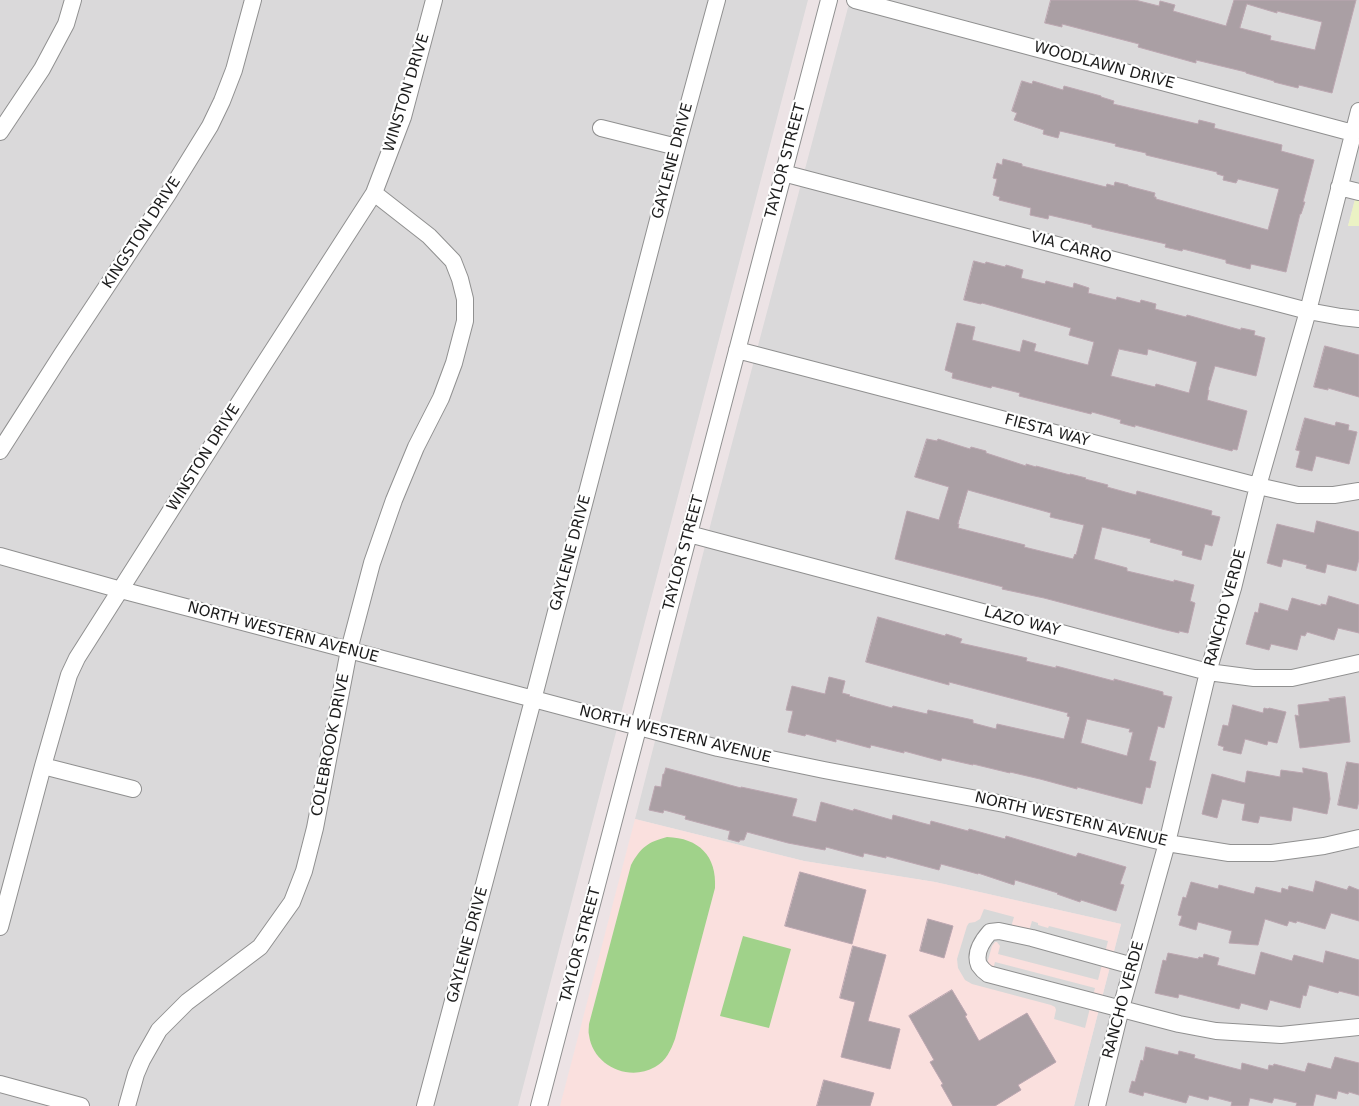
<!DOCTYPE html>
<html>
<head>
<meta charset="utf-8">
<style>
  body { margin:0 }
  canvas { display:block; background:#ece3e5 }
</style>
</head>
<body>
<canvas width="1359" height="1106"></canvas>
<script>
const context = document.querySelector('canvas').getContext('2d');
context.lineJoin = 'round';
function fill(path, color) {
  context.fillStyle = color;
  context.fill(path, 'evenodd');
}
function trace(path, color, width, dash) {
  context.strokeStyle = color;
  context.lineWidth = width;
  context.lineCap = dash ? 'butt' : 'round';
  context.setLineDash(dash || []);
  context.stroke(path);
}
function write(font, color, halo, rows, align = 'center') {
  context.font = font + ' "DejaVu Sans",sans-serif';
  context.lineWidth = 4.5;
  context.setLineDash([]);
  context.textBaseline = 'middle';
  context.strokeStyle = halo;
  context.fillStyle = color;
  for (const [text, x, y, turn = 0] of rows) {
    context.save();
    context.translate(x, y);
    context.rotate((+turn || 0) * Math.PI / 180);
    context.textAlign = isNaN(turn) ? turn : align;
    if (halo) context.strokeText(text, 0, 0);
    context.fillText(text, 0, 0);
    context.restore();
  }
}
fill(new Path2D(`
  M0 0H808L518 1106H0Z
  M850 0H1359V184L1348 226H1359V1106H1074L1121 924 935 882 804 861 635 819 714 511Z`), '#dad9da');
fill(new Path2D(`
  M635 819 804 861 935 882 1121 924 1074 1106H560Z`), '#fae0de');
fill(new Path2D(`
  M1359 184V226H1348Z`), '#ebf2c4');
fill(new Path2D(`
  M667 837C699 838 717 856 715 888L675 1039C671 1050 666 1061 655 1067 629 1082 593 1066 589 1035 588 1032 589 1027 589 1024L631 865C641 847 648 842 667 837Z
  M743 936 791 949 769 1028 720 1016Z`), '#a0d28a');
fill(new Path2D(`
  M984 909 1014 917 1011 927 1029 931 1032 921 1038 923V925L1048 928 1049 926 1108 941 1098 980 998 954 1000 946 997 942H995L992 946 986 967 993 970 995 962 1095 988 1085 1028 1054 1019 1056 1010 1055 1007 1051 1005 972 984 965 980 958 968 957 959 967 926 969 923 975 922 980 919Z`), '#d8d8d8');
const building = new Path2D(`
  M1051 0H1135L1159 6 1160 1 1175 5 1173 11 1226 26 1234 0H1356L1332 93 1299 85 1298 88 1274 82V81L1246 73V72L1196 60V63L1138 47 1139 44 1062 24V27L1045 23ZM1247 4 1277 13V11L1322 22 1315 50 1270 40 1271 36 1240 28Z
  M1022 81 1032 84 1033 81 1063 90 1064 86 1101 96V97L1114 101 1113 104 1198 124 1199 120 1215 124 1214 128 1282 145 1281 151 1314 160 1303 202H1305L1301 214H1300L1286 272 1251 264 1250 269 1226 263V260L1183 249 1182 251 1165 247 1166 244 1092 227V225L1049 215 1048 219 1030 215 1031 208 999 200 1000 197 993 195 997 179 993 178 997 163 1002 165 1003 159 1022 164V166L1106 187 1107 184 1114 186 1115 182 1128 185V186L1155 193 1154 197H1156V199L1268 230 1279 189 1238 179 1236 183 1223 180 1224 176 1217 174V172L1146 155V153L1115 146 1116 144 1060 131 1058 138 1043 134 1044 130 1014 120 1017 113 1012 111Z
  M974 261 985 264 986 262 1005 267 1006 265 1023 270 1021 278 1045 284 1046 281 1073 288 1074 283 1089 288 1088 293 1116 300 1117 297 1140 303 1141 300 1156 304 1155 309 1186 317 1187 315 1241 330V328L1255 331 1254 335 1265 338 1256 376 1215 366 1208 390H1209L1207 400 1247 411 1237 450 1233 449 1232 451 1135 425V427L1120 423 1121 420 1092 412 1091 414 1019 396 1020 393 992 386 991 388 952 378 953 373 945 370 957 323 975 327 972 340 1020 352 1023 340 1036 344 1034 351 1088 365 1094 342 1069 335 1071 328 982 303 981 304 964 300ZM1119 349 1147 355 1148 349 1197 362 1189 393 1156 384 1155 387 1111 376Z
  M1325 346 1359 355V397L1328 388V390L1314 387Z
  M1305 418 1335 426 1336 422 1349 425 1348 430 1357 432 1349 464 1316 456 1312 471 1296 467 1300 451 1296 450Z
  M927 439 937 441 938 439 970 449 971 447 986 451V453L1026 466V464L1036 467V466L1070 475V474L1086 478 1085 479 1108 485 1107 487 1136 495 1137 491 1212 511 1211 515 1220 517 1212 546 1205 544 1201 560 1182 555 1183 551 1150 542 1151 539 1102 527 1094 559 1127 568V571L1174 582V580L1194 585 1190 601 1195 603 1188 633 1179 631V633L1162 629 1044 598 1002 589 1003 587 895 559 907 511 939 520 949 487 915 477ZM968 490 1051 513 1050 517 1084 525 1076 555 1075 554 1073 559 1024 547 1025 545 958 528 959 524H958Z
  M1317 521 1359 532V559L1356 571 1327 564 1325 573 1306 568 1307 565 1283 559 1281 567 1267 563 1277 524 1314 533Z
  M1329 596 1359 605V633L1338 628 1334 640 1307 632 1305 636 1301 635 1297 650 1271 644 1269 650 1246 644 1255 612 1258 613 1260 603 1288 611 1292 598 1321 606V604L1326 605Z
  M878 617 945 636 946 634 962 639 960 643 1027 658 1026 661 1056 668V666L1114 681V679L1163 692V695L1172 697 1164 728 1158 726 1149 760 1156 762 1150 788 1146 787 1142 804 1077 787V789L1040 779 1010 772V773L973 764V765L942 758 941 761 904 751V753L871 745 870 748 836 739V742L806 734 805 736 788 732 793 711 786 710 792 686 825 694 829 677 845 681 842 693 850 695 849 696 892 708 893 706 927 714 928 710 973 720V723L996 729 997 724 1064 739 1070 717 1067 716 1068 713 949 682V685L866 662ZM1087 719 1130 729 1129 732H1133L1127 756 1081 743Z
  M1345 697 1350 742 1300 748 1295 715 1299 716 1298 705 1330 701 1329 699Z
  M1233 705 1263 713 1264 708 1268 709 1269 708 1286 712 1277 743 1268 741 1267 745 1245 739 1241 754 1223 750 1224 747 1218 745 1223 725 1228 726Z
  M1347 762 1359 764V801L1357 809 1338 805Z
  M666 768 741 788V787L797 799 792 816 816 822 821 802 853 811 854 809 892 820 893 815 930 825 931 821 968 831 969 829 1005 839 1006 836 1076 857 1078 853 1126 867 1120 884 1124 885 1116 911 1081 900 1080 902 1057 894 1058 893 1015 880 1014 885 978 873V874L941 864 939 870 886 856V858L864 853 863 857 826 847 825 850 788 843 747 832 744 840H740L739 842 728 839 730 831 685 819 686 816 664 810 663 813 649 810 655 786 661 787 663 774H664Z
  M1303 768 1327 773 1330 799 1327 814 1293 807 1291 821 1260 816 1258 823 1242 820 1245 804 1222 799 1217 818 1202 814 1212 774 1245 783 1247 771 1280 777 1281 770 1303 773Z
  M800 872 866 890 852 944 785 926Z
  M1316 881 1347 890 1349 886 1359 890V921L1331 913 1325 929 1297 921 1296 923 1289 921 1287 926 1265 919 1258 945 1229 943 1232 931 1198 922 1196 930 1179 925 1182 916 1178 915 1183 897 1186 898 1191 882 1218 889 1219 885 1254 894 1256 887 1281 893 1282 888 1288 890 1289 886 1313 892Z
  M928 919 953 926 944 958 920 951Z
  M853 946 886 955 868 1021 900 1029 890 1069 841 1057 855 1002 840 998Z
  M1326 951 1359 960V996L1339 991 1338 993 1309 985 1306 996 1303 995 1300 1008 1270 1000 1267 1010 1241 1003 1239 1009 1179 994 1178 998 1155 993 1163 960 1166 961 1168 953 1198 959 1199 957 1203 958 1204 954 1219 958 1217 965 1255 975 1261 952 1292 961 1294 955 1323 963Z
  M952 990 967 1015 965 1016 979 1041 1027 1013 1056 1062 1018 1085 1021 1090 995 1106H953L941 1085 943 1084 930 1062 934 1060 909 1016Z
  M1146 1047 1178 1055 1179 1051 1195 1055 1194 1058 1241 1070 1242 1063 1268 1070 1269 1065 1273 1066 1274 1064 1305 1072 1308 1063 1331 1069 1335 1057 1359 1063V1095L1349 1092 1348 1094 1338 1091 1336 1099 1316 1094 1313 1106H1296L1297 1103 1274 1098 1272 1103 1250 1098 1248 1106H1231L1232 1102 1209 1096 1208 1100 1189 1095 1186 1103 1144 1092 1143 1096 1129 1092 1132 1081 1135 1082 1141 1060 1143 1061Z
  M824 1080 874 1093 870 1106H817Z`);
fill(building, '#aa9fa4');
trace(building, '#bca7b1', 1);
const minor = new Path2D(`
  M855 0 1353 133
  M601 128 677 147
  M0 132 42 69 66 24 73 0
  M783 173 1308 311 1341 317 1359 319
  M1339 187 1359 192
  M737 350 1258 486 1298 495H1334L1359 491
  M0 451 62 354 168 194 210 126 222 101 234 70 253 0
  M689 534 1208 672 1254 678H1292L1359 663
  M0 556 121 590 349 650 718 748 824 770 1004 804 1167 843 1229 853H1272L1324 846 1359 838
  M43 766 133 789
  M0 927 43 766 69 675 77 658 260 370 374 193 403 117 434 0
  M1133 966 1032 938 999 931 990 932C982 941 974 953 979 965 981 968 985 972 988 974L1179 1024 1216 1031 1281 1035 1359 1027
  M0 1084 81 1106
  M127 1106 136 1074 142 1060 159 1030 187 1002 260 947 292 902 304 871 315 828 349 650 372 563 394 500 416 447 441 398 454 363 465 321V299L460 279 453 261 429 236 374 193
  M425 1106 533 700 677 147 717 0
  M539 1106 829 0
  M1097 1106 1121 1008 1167 843 1208 672 1233 588 1258 486 1308 311 1359 111`);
trace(minor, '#909090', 18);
trace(minor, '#fff', 16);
write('15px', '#1c1c1c', '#fff', [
  ["WOODLAWN DRIVE",1104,66,15],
  ["WINSTON DRIVE",407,93,-73],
  ["GAYLENE DRIVE",673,161,-75],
  ["TAYLOR STREET",786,161,-75],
  ["KINGSTON DRIVE",142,233,-57],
  ["VIA CARRO",1071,248,15],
  ["FIESTA WAY",1047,431,15],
  ["WINSTON DRIVE",204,458,-58],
  ["GAYLENE DRIVE",571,553,-75],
  ["TAYLOR STREET",684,553,-75],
  ["RANCHO VERDE",1226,608,-75],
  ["LAZO WAY",1022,622,15],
  ["NORTH WESTERN AVENUE",283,633,15],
  ["NORTH WESTERN AVENUE",675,735,14],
  ["COLEBROOK DRIVE",331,745,-79],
  ["NORTH WESTERN AVENUE",1071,820,13],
  ["GAYLENE DRIVE",468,945,-75],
  ["TAYLOR STREET",581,945,-75],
  ["RANCHO VERDE",1124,1000,-75]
]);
</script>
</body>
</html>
